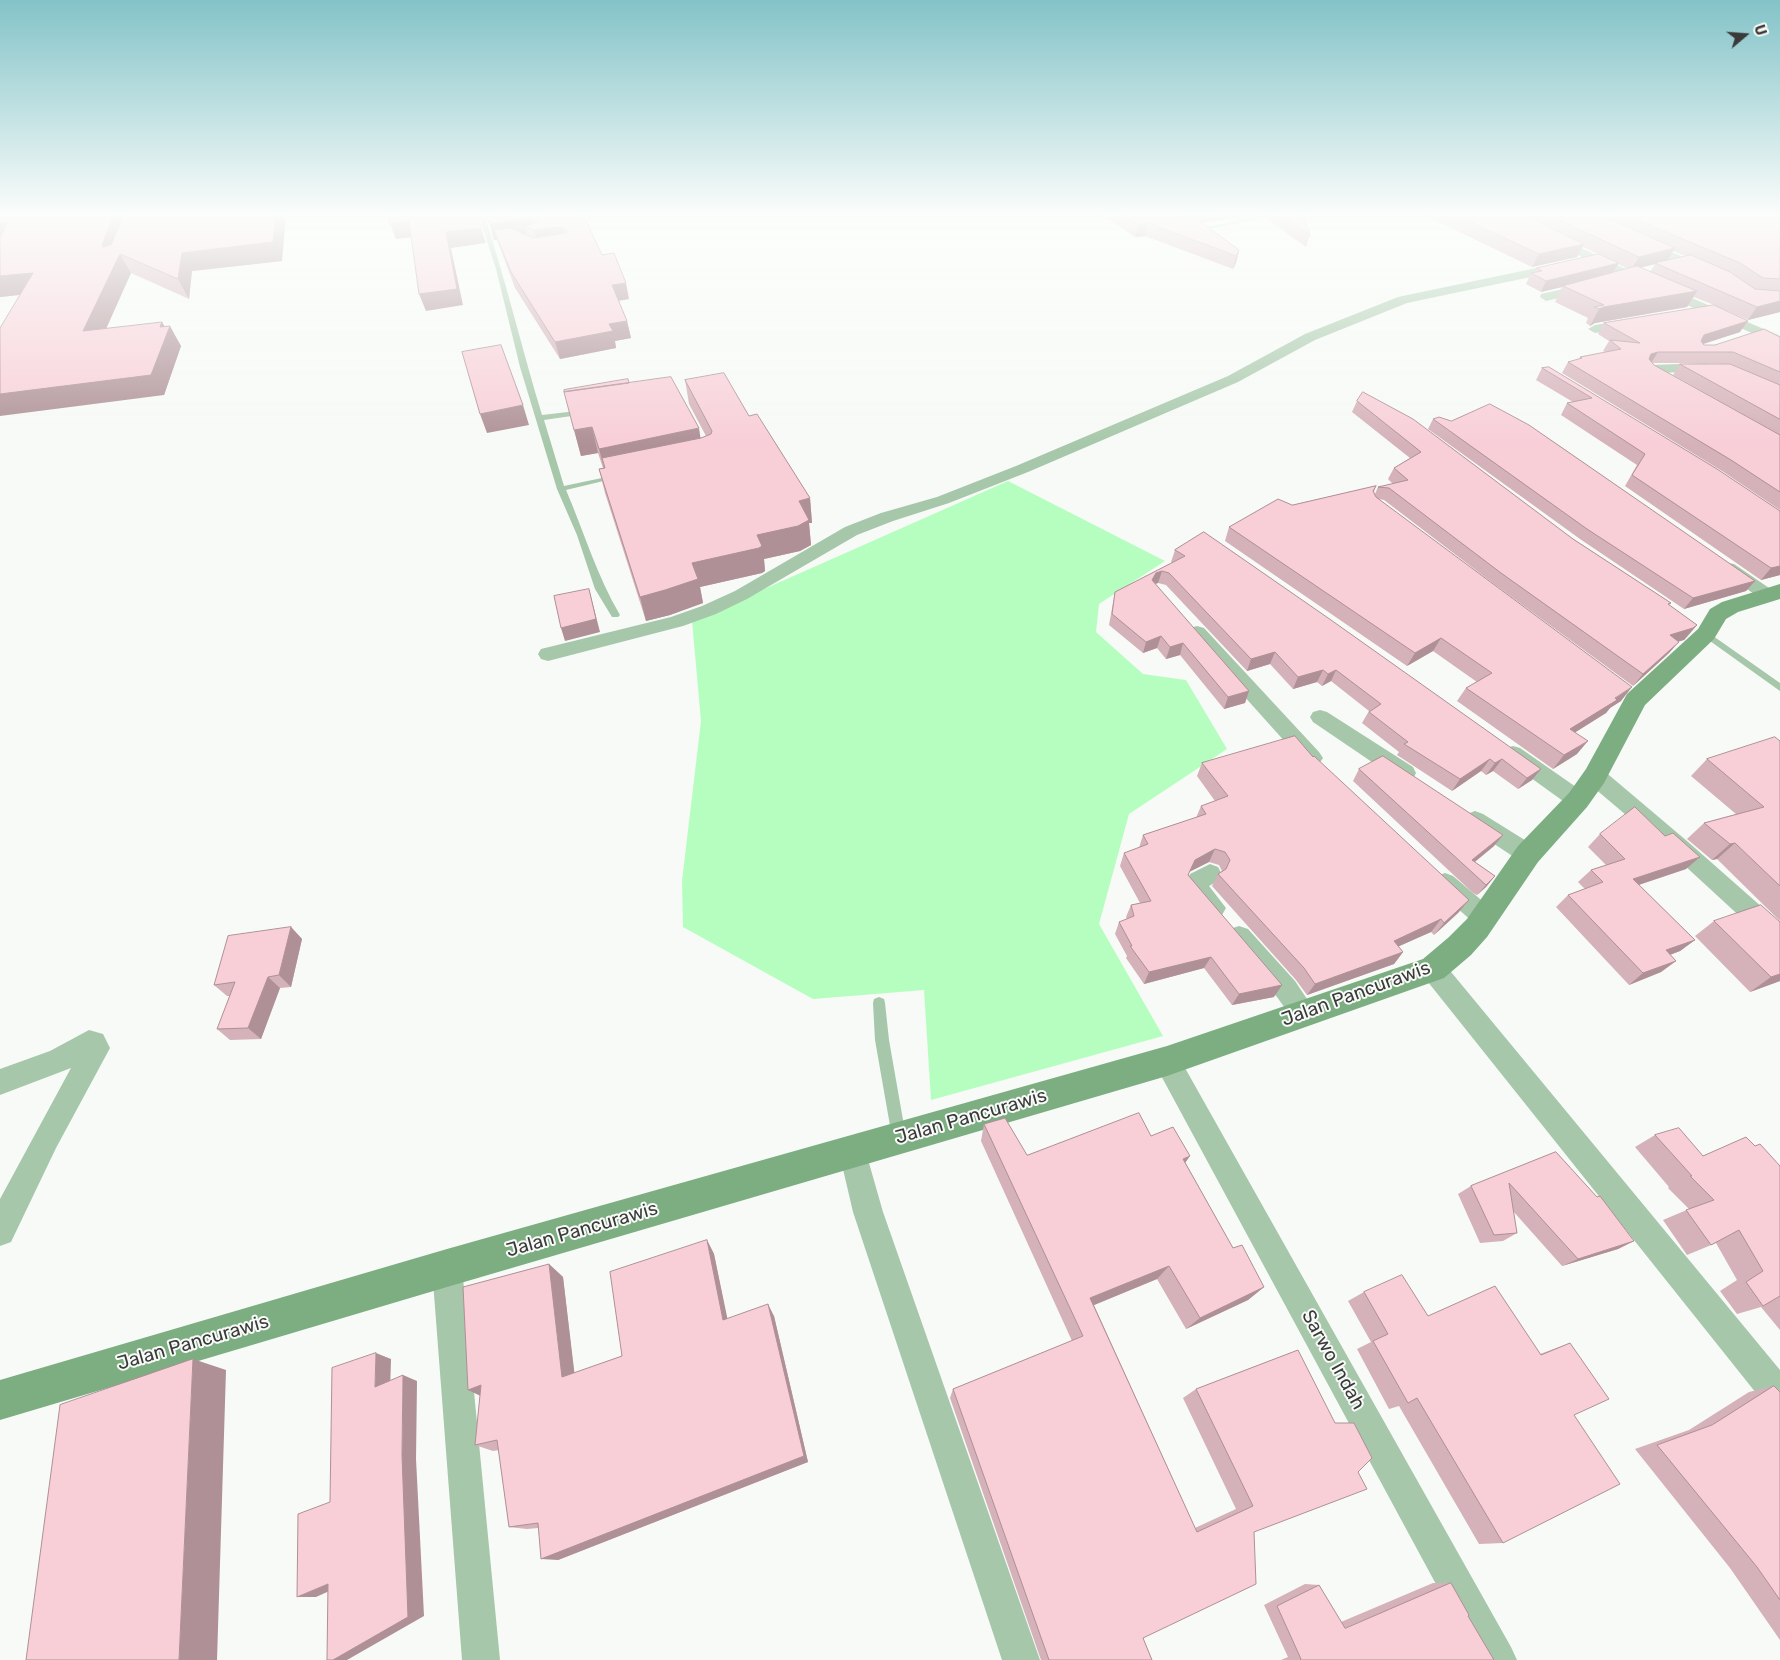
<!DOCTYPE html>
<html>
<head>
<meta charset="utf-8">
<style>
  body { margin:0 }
  #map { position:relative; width:1780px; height:1660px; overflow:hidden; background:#f7faf7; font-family:Rubik,sans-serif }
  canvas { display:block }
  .north { position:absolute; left:1720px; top:10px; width:50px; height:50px; -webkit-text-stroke:4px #f7faf7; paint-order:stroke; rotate:72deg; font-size:14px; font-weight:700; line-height:20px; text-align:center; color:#393a39 }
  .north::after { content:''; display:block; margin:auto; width:18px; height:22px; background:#393a39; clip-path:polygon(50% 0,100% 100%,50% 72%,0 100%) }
</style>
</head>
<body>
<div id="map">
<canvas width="1780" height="1660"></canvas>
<div class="north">U</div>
</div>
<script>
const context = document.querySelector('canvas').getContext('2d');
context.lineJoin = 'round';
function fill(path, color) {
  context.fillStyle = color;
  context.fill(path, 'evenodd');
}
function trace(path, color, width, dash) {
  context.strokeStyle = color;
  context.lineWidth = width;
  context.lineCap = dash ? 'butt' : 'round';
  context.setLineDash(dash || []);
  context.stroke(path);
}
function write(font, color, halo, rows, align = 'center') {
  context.font = font + ' Rubik,sans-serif';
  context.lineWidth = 4;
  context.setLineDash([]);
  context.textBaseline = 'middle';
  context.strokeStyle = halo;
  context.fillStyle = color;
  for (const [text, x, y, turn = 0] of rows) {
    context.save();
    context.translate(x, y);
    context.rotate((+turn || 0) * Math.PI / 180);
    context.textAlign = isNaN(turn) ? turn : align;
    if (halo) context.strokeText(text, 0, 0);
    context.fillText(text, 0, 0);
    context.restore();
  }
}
fill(new Path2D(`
  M1008 481 1165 561 1099 604 1096 632 1143 674 1186 680 1227 749 1129 814 1099 924 1163 1036 931 1100 924 990 813 999 683 927 682 881 701 721 692 621Z`), '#b6febf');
fill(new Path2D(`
  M478 214H484C506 281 522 349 542 415L585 410 589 412 585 414 544 420 564 486 616 475 620 477 566 490C584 532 597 576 620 615L618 617H612L595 589 577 535 557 489 520 367 496 269Z
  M1272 214 1280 215 1193 232 1190 230Z
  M1706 631 1780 683V691L1703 636 1701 634Z
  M879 997 884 999 885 1003 889 1040 906 1137 904 1142 899 1144 894 1142 892 1137 875 1040 873 1003 874 999Z`), '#a6c7a9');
fill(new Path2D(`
  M1495 214H1510L1634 273 1780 336V345L1626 279Z
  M1642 239 1708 268 1710 271 1708 274H1700L1638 246 1636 243 1638 240Z
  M1560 263 1564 264 1566 267 1564 270 1407 303 1315 340 1238 382 1028 472 949 503 893 521 857 535 747 599 716 614 683 626 548 661 541 659 538 654 541 649 671 617 702 606 735 591 845 527 881 513 937 497 1016 466 1228 376 1305 334 1398 297Z
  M1589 283 1595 287 1593 290 1546 301 1540 297 1541 294Z
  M1631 319 1636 320 1638 323 1636 326 1595 333 1588 329 1595 325Z
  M1707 363 1712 364 1714 367 1712 370 1664 373 1675 381 1673 384 1668 385 1648 375 1644 369 1646 366 1651 365Z
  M1728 563 1734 564 1772 590 1775 594 1772 598 1766 600 1760 598 1722 572 1719 568 1722 564Z
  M1197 626 1204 628 1319 752 1323 758 1319 764 1312 766 1305 764 1190 636 1188 632 1190 628Z
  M1320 710 1327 712 1413 767 1416 773 1413 779 1405 781 1397 779 1313 722 1310 717 1313 712Z
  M1513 746 1520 748 1586 794 1589 800 1586 806 1578 808 1570 806 1506 760 1502 754 1506 748Z
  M1595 768 1603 770 1687 841 1780 923V948L1771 945 1671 853 1587 782 1584 776 1587 770Z
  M1475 811 1483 814 1536 847 1539 854 1536 861 1528 863 1520 861 1467 826 1464 820 1467 814Z
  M1210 864 1218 867 1222 874 1218 881 1209 886 1226 908 1222 915 1214 918 1206 915 1184 887 1190 874Z
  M1445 873 1453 876 1493 910 1496 917 1493 924 1484 927 1475 924 1437 890 1433 883 1437 876Z
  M1239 926 1248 929 1295 981 1317 1014 1313 1022 1304 1026 1295 1022 1277 997 1230 943 1227 936 1230 929Z
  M1433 958 1442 961 1780 1370V1412L1768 1408 1424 977 1420 969 1424 961Z
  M89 1030 103 1034 110 1048 56 1148 11 1242 0 1246V1199L71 1068 0 1095V1069L50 1051Z
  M1167 1049 1176 1052 1511 1647 1517 1660H1477L1158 1070 1154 1061 1158 1052Z
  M853 1138 863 1142 883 1212 1040 1660H1002L853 1212 839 1152 843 1142Z
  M447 1253 458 1257 462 1268 500 1660H462L432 1268 436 1257Z`), '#a6c7a9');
fill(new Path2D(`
  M1780 584V599L1738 612 1726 619 1714 639 1645 705 1604 783 1587 807 1538 862 1487 937 1471 955 1444 978 1167 1076 447 1287 0 1420V1380L447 1249 1167 1046 1423 959 1449 937 1467 919 1518 846 1569 793 1586 769 1627 694 1698 629 1710 609 1722 602Z`), '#7cae82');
fill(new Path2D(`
  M0 214 282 261 192 271 189 299 131 273 106 329 165 326 181 346 164 395 20 295 0 297Z
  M486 214H596L584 216 602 255 629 299 619 301 627 321 631 338 615 341 616 348 560 359 515 288 497 240H494Z
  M1101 214H1260L1202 223 1239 250 1236 263 1233 269 1145 236 1135 237Z
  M1271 214H1281L1310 235 1306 247 1270 221Z
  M1422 214H1780V312L1748 320 1716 306 1740 332 1704 344V345H1715L1780 337V510L1722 471 1562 373 1568 362 1579 359 1580 357 1605 352 1603 351 1609 341 1598 334 1604 323 1714 305 1694 297 1687 307 1595 323 1590 326 1586 323 1588 318 1555 302 1562 287 1541 292 1526 284 1531 273 1535 272 1537 268 1598 254 1583 247 1577 257 1532 267ZM1673 251 1685 256 1667 261ZM1618 264 1628 269 1614 272ZM1655 264 1650 272 1640 268ZM1653 363H1726L1680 364 1673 375 1718 400 1654 365Z
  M1549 367 1780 511V575L1761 580 1625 486 1637 465 1561 415 1567 403 1573 402 1536 380 1542 368Z
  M685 380 749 416 810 498 812 523H809L811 545 800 551 764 559 765 571 762 573 700 587 703 603 670 615 646 621 605 493 599 469 603 468 598 453 581 456 564 390 629 383 701 438 706 436 689 404Z
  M1357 401 1573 539 1671 603 1669 605 1697 625 1687 637 1684 640 1678 641 1669 653 1633 686 1494 584 1384 500 1379 499 1621 701 1610 708 1606 713 1575 732 1577 754 1553 769 1457 701 1466 688 1477 682 1433 651 1407 666 1225 541 1229 527 1292 505 1376 486 1374 492 1375 494 1378 487 1393 484 1388 479 1394 468 1410 458 1352 412Z
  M1433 419 1755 581 1746 591 1684 609 1580 539 1428 429Z
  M1204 532 1532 780 1518 789 1493 771 1486 775 1481 771 1452 791 1397 755 1399 752 1362 723 1369 711 1331 681 1322 686 1317 682 1293 689 1270 664 1247 671 1166 585 1158 583 1155 584 1249 691 1245 703 1224 709 1180 655 1166 659 1157 648 1143 653 1109 625 1115 592 1172 563 1171 562 1175 550Z
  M1780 741V921L1717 859 1712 860 1687 839 1704 823 1736 814 1691 776 1707 759Z
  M1313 757 1469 900 1458 913 1434 935 1431 932 1398 946 1403 952 1394 964 1307 995 1296 980 1212 886 1218 874 1222 871 1219 865 1209 862 1189 872 1188 875 1274 997 1232 1005 1204 968 1144 984 1126 958 1127 956 1115 934 1119 922 1127 919 1126 917 1131 905 1140 903 1120 866 1124 853 1139 848 1143 835 1196 818 1201 806 1215 801 1197 776 1202 763Z
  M1359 769 1494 846 1475 862 1495 876 1486 887 1477 895 1473 893 1353 781Z
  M1600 834 1686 869 1639 885 1695 940 1680 951 1670 955 1676 961 1661 972 1629 985 1556 907 1568 895 1585 889 1578 882 1591 870 1606 865 1588 847Z
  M1714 921 1780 922V981L1750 992 1695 936Z
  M291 927 302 939 291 987 280 988 261 1039 230 1040 217 1029 230 996H227L214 985Z
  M984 1124 1027 1155 1151 1136 1185 1162 1233 1248 1264 1287 1248 1300 1186 1329 1157 1279 1094 1305 1195 1528 1236 1509 1183 1398 1196 1389 1298 1350 1254 1532 1143 1638 1152 1660H1041L950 1398 953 1389 1072 1341 981 1141Z
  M1655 1135 1703 1156 1755 1146 1780 1166V1330L1761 1307 1737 1314 1720 1291 1737 1280 1716 1243 1687 1255 1663 1220 1689 1209 1668 1188 1669 1187 1635 1147Z
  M1556 1152 1634 1241 1618 1249 1562 1266 1513 1211 1517 1233 1503 1241 1480 1243 1458 1194 1471 1186Z
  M707 1240 714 1254 727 1319 774 1316 808 1462 558 1560 538 1528 527 1529 509 1527 499 1450 493 1451 475 1445 549 1264 563 1277 574 1373 622 1356Z
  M1364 1292 1428 1316 1540 1354 1570 1343 1574 1415 1503 1543 1479 1544 1399 1406 1389 1409 1357 1349 1371 1342 1348 1301Z
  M1774 1386 1780 1392V1640L1730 1568 1635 1449 1689 1430 1749 1392Z
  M1433 1583H1451L1468 1616 1494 1660H1281L1288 1657 1264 1605 1305 1584 1319 1585 1341 1622Z`), '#d5b1b9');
fill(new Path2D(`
  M114 214H131L113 263 102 245Z
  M276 214H286L282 261 192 271 189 299 178 279 182 253Z
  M580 214H596L581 216Z
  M1189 214H1260L1186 225Z
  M533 217 536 230 563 227 567 243 538 246 534 230 525 226 527 235 498 239 494 230 497 240H494L490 224Z
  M409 221 415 237 396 239 390 224Z
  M8 222 0 243V223Z
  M1148 223 1145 236 1135 237 1138 225Z
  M481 228 486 243 451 248 463 305 426 311 419 294 446 232Z
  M1584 244 1577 257 1532 267 1539 254Z
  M1675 248 1667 261 1631 270 1639 257Z
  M1239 250 1236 263 1233 269 1236 256Z
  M120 254 131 273 96 351 83 331Z
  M1619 263 1612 274 1563 286 1562 287 1541 292 1546 281Z
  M33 273 45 292 0 297V276Z
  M626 283 629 299 615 301 612 285Z
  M1697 291 1687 307 1595 323 1590 326 1599 309 1604 307Z
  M1780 301V312L1748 320 1757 307Z
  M627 321 631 338 615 341 616 348 560 359 555 342 609 324Z
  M1748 321 1740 332 1696 346 1704 335Z
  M162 322 168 332 170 326 181 346 164 395 0 416V394L160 327Z
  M1658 352 1651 363 1644 365 1651 354Z
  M523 405 529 425 487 433 480 414Z
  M592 427 598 453 581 456 574 430Z
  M699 428 703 454 602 458 606 475 599 449Z
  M810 498 812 523H809L811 545 800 551 764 559 765 571 762 573 700 587 703 603 670 615 646 621 640 597 692 563 757 535 799 501Z
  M1780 566V575L1761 580 1771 568Z
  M1162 571 1158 583 1152 585V580L1156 573Z
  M1755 581 1746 591 1684 609 1693 598Z
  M589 589 600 632 565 641 561 628Z
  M1697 625 1684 640 1660 647 1670 635Z
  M1161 636 1157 648 1143 653 1146 642Z
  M1441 638 1433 651 1407 666 1415 653Z
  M1679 642 1669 653 1633 686 1643 674Z
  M1183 643 1180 655 1166 659 1170 647Z
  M1275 652 1270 664 1247 671 1251 659Z
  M1323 670 1317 682 1293 689 1298 677Z
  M1336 670 1331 681 1322 686 1328 674Z
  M1632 687 1621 701 1610 708 1606 713 1560 742 1570 729Z
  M1249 691 1245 703 1224 709 1228 697Z
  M1588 741 1577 754 1553 769 1564 755Z
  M1490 759 1481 771 1452 791 1460 779Z
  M1502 759 1493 771 1486 775 1495 763Z
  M1541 769 1532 780 1518 789 1527 778Z
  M1503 835 1494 846 1467 868 1472 860Z
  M1735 843 1717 859 1712 860 1730 844Z
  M1215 849 1209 862 1189 872 1195 860Z
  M1700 857 1686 869 1620 891 1633 879Z
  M1495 876 1486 887 1477 895 1486 885Z
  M1469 900 1458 913 1434 935 1444 923Z
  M1441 919 1431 932 1384 953 1394 941Z
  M291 927 302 939 291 987 279 975Z
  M1695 940 1680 951 1651 962 1666 950Z
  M1403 952 1394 964 1307 995 1315 984Z
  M1211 957 1204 968 1144 984 1149 972Z
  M1676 961 1661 972 1629 985 1643 973Z
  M1780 974V981L1750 992 1771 977Z
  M268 977 280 988 261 1039 248 1028Z
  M1282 985 1274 997 1232 1005 1239 994Z
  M1190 1156 1178 1173 1183 1159Z
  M707 1240 714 1254 730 1331 723 1320Z
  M1634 1241 1618 1249 1562 1266 1578 1259Z
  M549 1264 563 1277 576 1386 562 1377Z
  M1169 1266 1157 1279 1082 1310 1090 1298Z
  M1264 1287 1248 1300 1186 1329 1200 1318Z
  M768 1304 774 1316 808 1462 558 1560 541 1559Z
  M376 1353 391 1359 390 1392 375 1387Z
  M193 1359 226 1370 217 1660H179Z
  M403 1375 417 1381 416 1459 424 1616 347 1660H333L402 1455Z
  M481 1385 487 1399 468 1390Z
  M328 1584H345L316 1597H297Z`), '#ae9096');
const building = new Path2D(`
  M0 214H114L102 245 103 247 111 245 124 214H276L273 242 182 253 178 279 120 254 83 331 162 322 160 327 170 326 151 375 0 394V328L33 273 0 276V238L8 222 0 223Z
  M389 214H476L481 228 446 232 457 289 419 294 409 221 390 224Z
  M486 214H583L602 255 614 253 626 283 612 285 627 321 609 324 613 331 555 342 511 272 494 230 510 228 533 238 566 233 567 229 563 227 534 230 525 226 536 223 537 220 533 217 490 224Z
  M1122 214H1170L1174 217 1197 219 1239 250 1236 256 1148 223 1138 225Z
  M1281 214H1303L1310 235Z
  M1454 214H1522L1584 244 1539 254Z
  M1547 214H1598L1675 248 1639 257Z
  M1623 214H1780V279L1763 278 1740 263Z
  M1599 254 1619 263 1546 281 1531 273 1542 271 1537 268Z
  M1691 255 1730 272 1755 289 1780 291V301L1757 307 1655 263Z
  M1637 266 1697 291 1604 307 1599 309 1594 307 1604 305 1563 286Z
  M1714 305 1748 321 1704 335 1701 341 1704 345H1715L1764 329 1780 337V372L1733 352H1658L1651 354 1649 359 1654 365 1780 435V492L1731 460 1568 362 1582 358 1580 357 1621 349 1610 340 1640 343 1604 323Z
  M501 345 523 405 480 414 462 352Z
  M1680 364H1730L1780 385V419Z
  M1549 367 1717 469 1780 511V566L1771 568 1632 475 1645 454 1567 403 1592 398 1542 368Z
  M724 373 749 416 757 414 810 498 799 501 809 520 798 526 757 535 762 546 759 548 692 563 698 579 665 590 640 597 599 469 605 468 602 458 701 438 711 434 712 431 685 380Z
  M671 377 699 428 599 449 592 427 574 430 564 392Z
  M628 379 629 383 564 392V390Z
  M1363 392 1413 419 1573 539 1671 603 1668 604 1697 625 1693 628 1670 635 1679 642 1643 674 1501 573 1389 488 1378 487 1408 480 1394 468 1421 452 1357 401Z
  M1490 404 1529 425 1755 581 1693 598 1587 529 1433 419 1439 417 1451 421Z
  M1376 486 1373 491 1376 497 1632 687 1615 698 1617 700 1570 729 1588 741 1564 755 1466 688 1492 673 1441 638 1415 653 1229 527 1278 499 1292 505Z
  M1204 532 1331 620 1541 769 1527 778 1502 759 1495 763 1490 759 1460 779 1404 744 1408 742 1369 712 1381 704 1336 670 1328 674 1323 670 1298 677 1275 652 1251 659 1169 573 1162 571 1156 573 1152 580 1249 691 1228 697 1183 643 1170 647 1161 636 1146 642 1112 614 1115 592 1185 556 1175 550Z
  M589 589 596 619 561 628 554 596Z
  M1295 736 1313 757 1314 756 1469 900 1444 923 1441 919 1394 941 1403 952 1315 984 1304 968 1218 874 1226 869 1230 860 1225 852 1215 849 1195 860 1188 875 1282 985 1239 994 1211 957 1149 972 1130 946H1132L1119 922 1134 916 1131 905 1151 901 1124 853 1148 844 1143 835 1206 814 1201 806 1228 796 1202 763Z
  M1775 737 1780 741V886L1735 843 1730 844 1704 823 1764 807 1707 759Z
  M1383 756 1503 835 1472 860 1495 876 1486 885 1359 769Z
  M1635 807 1665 836 1673 833 1700 857 1633 879 1695 940 1666 950 1676 961 1643 973 1568 895 1603 882 1591 870 1625 859 1600 834Z
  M1761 905 1780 922V974L1771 977 1714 921Z
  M291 927 279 975 268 977 248 1028 217 1029 235 982 214 985 228 936Z
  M1139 1113 1151 1136 1173 1127 1190 1156 1183 1159 1233 1248 1242 1245 1264 1287 1200 1318 1169 1266 1090 1298 1197 1532 1253 1506 1196 1389 1298 1350 1335 1423H1354L1372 1458 1358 1472 1367 1489 1254 1532 1256 1584 1143 1638 1152 1660H1049L953 1389 1083 1336 984 1124 1005 1118 1027 1155Z
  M1679 1128 1703 1156 1746 1137 1755 1146 1760 1144 1780 1166V1296L1763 1306 1746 1282 1763 1271 1739 1230 1711 1245 1686 1210 1714 1200 1690 1176H1692L1655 1135Z
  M1556 1152 1597 1197 1600 1196 1634 1241 1578 1259 1509 1183 1517 1233 1494 1235 1471 1186Z
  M707 1240 723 1320 768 1304 804 1456 541 1559 538 1523 509 1527 497 1440 475 1445 481 1385 468 1390 463 1287 549 1264 562 1377 622 1356 610 1272Z
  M1402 1275 1428 1316 1495 1286 1541 1355 1570 1343 1609 1399 1574 1415 1620 1484 1503 1543 1417 1398 1408 1403 1373 1341 1388 1334 1364 1292Z
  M376 1353 375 1387 403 1375 402 1455 408 1617 333 1660H327L328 1584 297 1597 298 1514 330 1502 332 1368Z
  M193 1359 179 1660H26L60 1405Z
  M1774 1386 1780 1392V1600L1757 1567 1657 1445 1712 1425Z
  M1451 1583 1469 1615 1468 1616 1494 1660H1300L1301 1659 1277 1606 1319 1585 1345 1628Z`);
fill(building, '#f8ced7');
trace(building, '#ae9096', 1);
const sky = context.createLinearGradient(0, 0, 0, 447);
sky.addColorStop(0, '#83c3c8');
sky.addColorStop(0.48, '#fbfdfb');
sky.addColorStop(1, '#fbfdfb00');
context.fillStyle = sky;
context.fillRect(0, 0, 1780, 447);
write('19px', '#393a39', '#f7faf7', [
  ["Jalan Pancurawis",1356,994,-20],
  ["Jalan Pancurawis",971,1117,-16],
  ["Jalan Pancurawis",582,1230,-16],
  ["Jalan Pancurawis",193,1343,-16],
  ["Sarwo Indah",1333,1360,61]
]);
</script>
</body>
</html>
